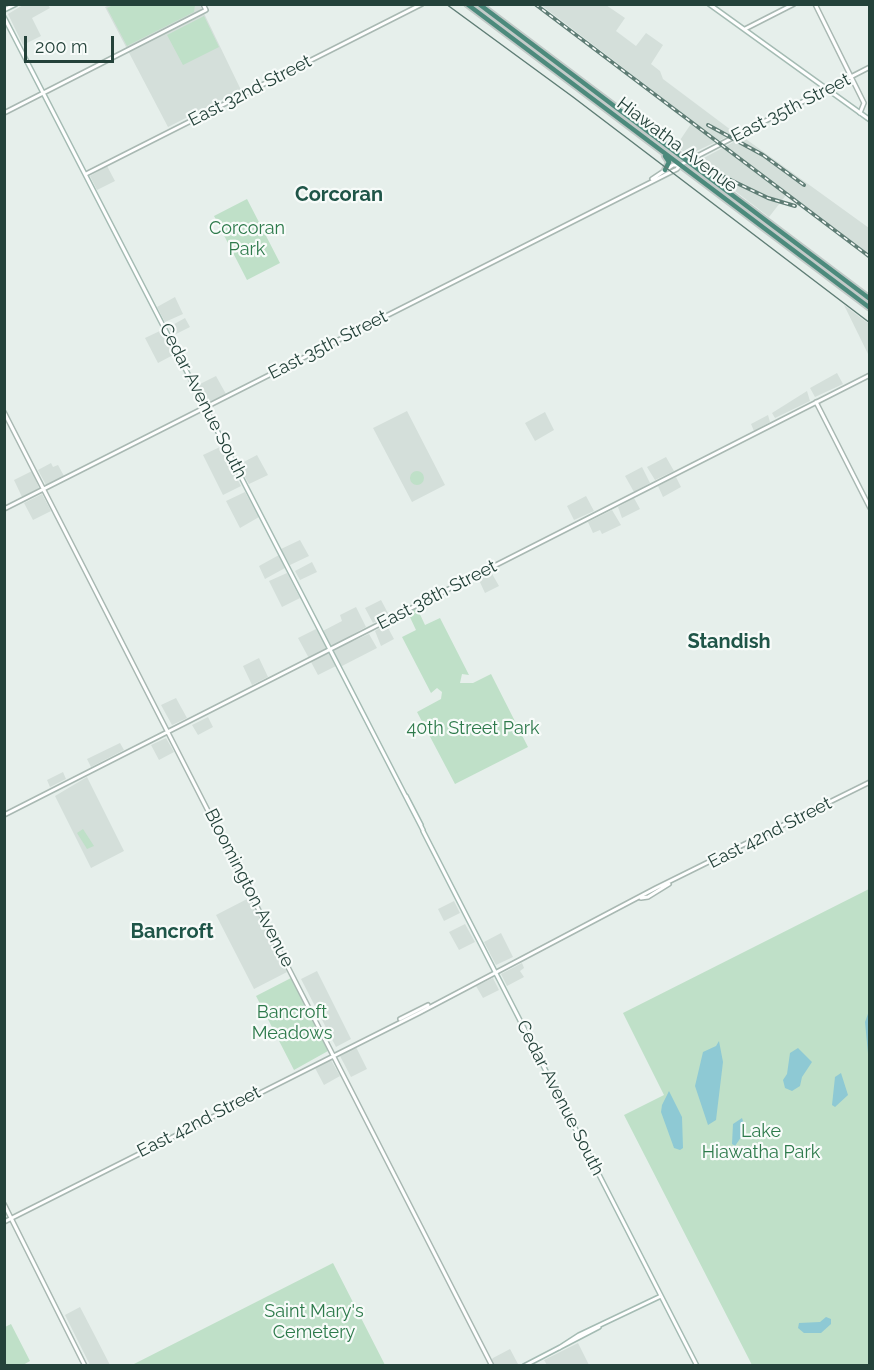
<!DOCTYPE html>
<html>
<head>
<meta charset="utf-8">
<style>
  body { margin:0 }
  #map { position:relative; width:874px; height:1370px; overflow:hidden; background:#e6efeb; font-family:Raleway,sans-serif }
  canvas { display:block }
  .frame { position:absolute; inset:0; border:6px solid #24423a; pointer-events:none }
  .scale { position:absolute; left:24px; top:36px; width:90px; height:27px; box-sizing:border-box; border:3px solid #24423a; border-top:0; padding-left:8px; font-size:18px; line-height:21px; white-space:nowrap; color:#24423a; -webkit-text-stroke:4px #f7fbf9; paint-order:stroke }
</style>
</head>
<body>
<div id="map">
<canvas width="874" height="1370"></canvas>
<div class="frame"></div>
<div class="scale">200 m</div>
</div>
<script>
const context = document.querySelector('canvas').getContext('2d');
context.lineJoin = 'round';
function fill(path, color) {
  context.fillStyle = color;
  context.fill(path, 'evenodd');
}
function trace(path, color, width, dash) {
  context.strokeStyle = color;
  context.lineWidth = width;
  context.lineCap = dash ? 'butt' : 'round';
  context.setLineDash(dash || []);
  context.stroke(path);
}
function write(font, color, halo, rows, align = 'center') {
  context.font = font + ' Raleway,sans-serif';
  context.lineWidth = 4.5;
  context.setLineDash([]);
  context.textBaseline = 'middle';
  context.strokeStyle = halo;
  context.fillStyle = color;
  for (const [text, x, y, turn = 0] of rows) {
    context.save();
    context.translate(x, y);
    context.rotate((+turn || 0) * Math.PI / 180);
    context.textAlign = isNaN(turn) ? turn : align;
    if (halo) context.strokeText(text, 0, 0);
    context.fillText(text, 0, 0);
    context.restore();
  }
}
fill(new Path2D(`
  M111 4 200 5 241 90 168 127 105 7Z
  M23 5H48L50 8 32 18 41 36 23 45 8 14Z
  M541 5H606L625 18 616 31 636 46 646 33 663 45 651 64 660 71 663 79 735 133 688 155 676 146 693 121Z
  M743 137 869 228V255L787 194 769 217 701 165 702 159Z
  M107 166 115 181 97 190 90 176Z
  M175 297 183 314 165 322 157 307Z
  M844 305 869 324V356Z
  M185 318 190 327 172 336 169 327Z
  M162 330 175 354 158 363 145 338Z
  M837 373 843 384 815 397 810 388Z
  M216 376 226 394 207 403 198 385Z
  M807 391 810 401 775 418 772 413Z
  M407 411 445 485 412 502 373 428Z
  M545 412 554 430 535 441 525 423Z
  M768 415 770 422 754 431 751 424Z
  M220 447 241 486 223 495 203 455Z
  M257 455 268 475 249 484 238 465Z
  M666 457 674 471 655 480 647 467Z
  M51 463 53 467 58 465 64 476 46 485 38 470Z
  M642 467 650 483 634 492 625 476Z
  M32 471 39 488 22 497 14 480Z
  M676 477 681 487 663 497 658 486Z
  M245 492 259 517 240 528 226 501Z
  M42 494 51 511 33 520 24 503Z
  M586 496 594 511 574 520 567 506Z
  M634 498 640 509 622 518 618 507Z
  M612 510 621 525 602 534 600 530 593 533 588 522Z
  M300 540 309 556 290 565 281 549Z
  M279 555 285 568 265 579 259 566Z
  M312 562 317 572 300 580 295 571Z
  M491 572 499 586 485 593 478 578Z
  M287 573 300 598 282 607 269 581Z
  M381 600 389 615 373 623 365 608Z
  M356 607 366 627 350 636 353 641 369 634 377 648 342 666 340 664 318 675 298 638 316 629 319 633 342 621 340 615Z
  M386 624 394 639 381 646 375 631Z
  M259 658 268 677 252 685 243 666Z
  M176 698 187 718 172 725 161 705Z
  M208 717 213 727 198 735 192 725Z
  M166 738 174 752 159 760 151 745Z
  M120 743 124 750 91 767 87 759Z
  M63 772 66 779 50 787 47 780Z
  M87 777 124 851 91 868 55 796Z
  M249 898 287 972 254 989 216 915Z
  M454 901 460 913 444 921 438 909Z
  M465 924 475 942 459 950 449 932Z
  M501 933 513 957 496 965 484 942Z
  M522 963 524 968 520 971 524 977 507 986 501 974Z
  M317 971 351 1039 336 1047 301 979Z
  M493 978 499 990 483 998 476 986Z
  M356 1047 367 1069 351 1077 340 1056Z
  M331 1060 340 1076 324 1085 315 1068Z
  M80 1307 93 1332 110 1365H90L65 1315Z
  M578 1343 589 1365H547L544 1360Z
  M510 1349 518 1364 486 1366 493 1358Z`), '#d4dfda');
fill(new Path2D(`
  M115 4H195V5L194 12 127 46 107 8Z
  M204 16 219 47 183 65 167 35Z
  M247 199 280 263 247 280 214 216Z
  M410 478a7 7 0 1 1 14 0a7 7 0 1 1-14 0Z
  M417 608 425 625 440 618 469 675 462 674 460 683H473L491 674 528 747 455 784 417 712 441 699 442 692 437 688 431 693 402 637 416 630 408 613Z
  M83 829 94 846 87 849 77 833Z
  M869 889V1365H752L624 1115 664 1095 623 1013Z
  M291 978 328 1051 294 1070 256 996Z
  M333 1263 385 1365H132Z
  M11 1324 30 1361 23 1365 5 1366V1327Z`), '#bfe0c8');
fill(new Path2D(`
  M869 1011V1064L865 1022Z
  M719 1041 723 1062 716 1120 708 1125 695 1086 703 1052 716 1046Z
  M798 1048 812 1062 802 1077 800 1086 792 1091 785 1088 783 1080 787 1074 790 1053Z
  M841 1073 848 1095 835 1107 832 1105 835 1077Z
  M669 1091 682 1117 683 1148 680 1150 674 1148 661 1112 662 1105Z
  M742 1118 746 1130 735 1146 732 1144 733 1124Z
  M826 1317 831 1319V1324L821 1333H804L798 1328 799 1323 820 1322Z`), '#8ec9d4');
const tertiary = new Path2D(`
  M815 4 864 103 860 113
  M745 29 794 4
  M4 113 206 10 203 4
  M86 174 422 4
  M652 179 673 165H680
  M816 402 870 508
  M4 412 492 1366
  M4 509 677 169 680 165 870 67
  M4 815 870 375
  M641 898 648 897 669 884
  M400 1019 428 1005
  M4 1204 85 1366
  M4 1222 419 1013 656 888 870 782`);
const secondary = new Path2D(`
  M709 4 870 120
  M4 10 16 4
  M4 17 423 830
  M406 796 421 825
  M423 831 697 1366
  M559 1348 579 1335 661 1296
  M524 1366 599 1327`);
const trunk = new Path2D(`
  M467 4 870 308
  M479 4 870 299
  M665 170 669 162 665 156`);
trace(tertiary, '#a8b8b2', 6);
trace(secondary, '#a4bbb3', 6);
trace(trunk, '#c2cac8', 8);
trace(tertiary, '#fff', 3);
trace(secondary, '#fff', 3);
trace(trunk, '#4c8a7c', 4.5);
trace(new Path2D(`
  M446 4 573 97 870 323`), '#5f7d75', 1.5);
const rail = new Path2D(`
  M535 4 870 257
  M708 125 763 155 804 185
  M718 174 768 198 795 206`);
trace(rail, '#5f7d75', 4);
trace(rail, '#f7fbf9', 1.5, [4.5]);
write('18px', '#24423a', '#f7fbf9', [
  ["East 32nd Street",250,91,-27],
  ["East 35th Street",791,108,-27],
  ["Hiawatha Avenue",677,145,37],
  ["East 35th Street",328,345,-27],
  ["Cedar Avenue South",203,401,63],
  ["East 38th Street",437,595,-27],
  ["East 42nd Street",770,833,-27],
  ["Bloomington Avenue",249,888,63],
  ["Cedar Avenue South",560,1098,63],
  ["East 42nd Street",199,1122,-27]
]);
write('18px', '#2d7a4b', '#f7fbf9', [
  ["Corcoran",247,229],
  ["Park",247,250],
  ["40th Street Park",473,729],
  ["Bancroft",292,1013],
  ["Meadows",292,1034],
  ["Lake",761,1132],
  ["Hiawatha Park",761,1153],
  ["Saint Mary's",314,1312],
  ["Cemetery",314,1333]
]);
write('bold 20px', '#1f5548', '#f7fbf9', [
  ["Corcoran",339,195],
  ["Standish",729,642],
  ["Bancroft",172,932]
]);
</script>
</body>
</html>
